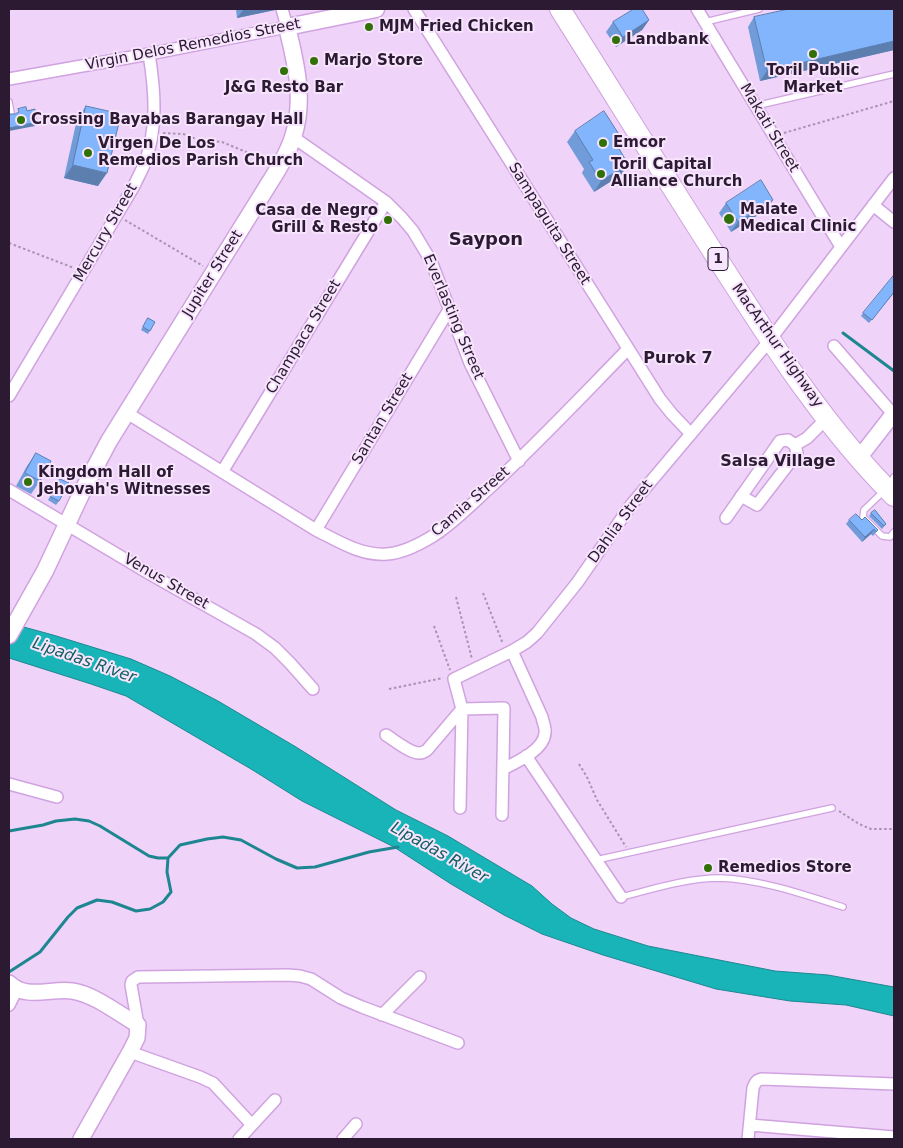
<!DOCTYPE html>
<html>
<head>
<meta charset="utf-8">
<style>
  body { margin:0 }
  #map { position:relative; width:903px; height:1148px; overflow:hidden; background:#efd3f9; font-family:"DejaVu Sans",sans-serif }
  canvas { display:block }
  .frame { position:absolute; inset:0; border:10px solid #2b1a31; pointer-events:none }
</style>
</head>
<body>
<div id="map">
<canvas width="903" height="1148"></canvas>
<div class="frame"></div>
</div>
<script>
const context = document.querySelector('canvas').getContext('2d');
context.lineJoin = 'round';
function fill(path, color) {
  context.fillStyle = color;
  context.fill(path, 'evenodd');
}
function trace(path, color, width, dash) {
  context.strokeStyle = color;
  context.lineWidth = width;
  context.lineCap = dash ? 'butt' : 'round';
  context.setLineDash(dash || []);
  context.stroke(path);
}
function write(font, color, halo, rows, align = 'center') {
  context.font = font + ' "DejaVu Sans",sans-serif';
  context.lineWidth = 4;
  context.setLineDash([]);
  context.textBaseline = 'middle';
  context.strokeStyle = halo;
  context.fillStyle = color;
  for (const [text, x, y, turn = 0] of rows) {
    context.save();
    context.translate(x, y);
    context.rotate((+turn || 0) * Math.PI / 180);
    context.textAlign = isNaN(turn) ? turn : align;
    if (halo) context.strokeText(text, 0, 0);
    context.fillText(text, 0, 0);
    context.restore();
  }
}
const water = new Path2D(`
  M9 623 53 635 131 659 170 676 218 701 296 747 396 810 448 836 532 886 552 904 571 918 594 929 648 946 775 971 828 975 894 987V1016L846 1005 790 1001 716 989 603 955 542 934 504 915 451 884 394 847 302 801 251 769 126 696 91 684 9 658Z`);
fill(water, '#18b4b8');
trace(water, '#1e8690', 1);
trace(new Path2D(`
  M843 333 894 371
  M9 831 43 825 56 821 75 819 89 821 100 826 149 856 158 858H168
  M9 972 40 952 68 917 77 908 97 900 112 902 136 911 150 909 163 902 171 892 167 872 168 858 180 845 207 839 223 837 241 840 276 859 297 868 315 867 369 852 398 847`), '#1e8690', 3);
const service = new Path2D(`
  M705 22 759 9
  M9 102 11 113
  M755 106 894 74
  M894 477 887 488 864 510 863 517 882 536 890 537 894 532
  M596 860 832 808
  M621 897C653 889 687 878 720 878 759 879 805 895 843 907`);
const minor = new Path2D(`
  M414 9 660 399 672 414 691 434
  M697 9 841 247
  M9 79 149 54 287 27 282 9
  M293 137 386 202 402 218 413 231 431 261 470 363 519 461
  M873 205 894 222
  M834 346 893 414
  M9 396 134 186C137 179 141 172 144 165 158 129 155 91 149 54
  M127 413 316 530C338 541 361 556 387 554 403 553 420 544 433 536 452 524 469 507 485 492 535 446 581 397 628 349
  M222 472 386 202
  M9 490 150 574 256 634 275 648 290 663 313 689
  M741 496 757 505 797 453 795 445
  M726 518 780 441 788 440 795 445 807 438 827 418
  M316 530 450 308
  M386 735C394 740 410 753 419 753 423 753 424 752 427 750L462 709 504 708 502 815
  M526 756 621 897
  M503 769C517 762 544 750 545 733 546 728 543 723 542 717L512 651
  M9 784 57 797
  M460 808 462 709 454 679 512 651 527 642 537 633 577 583 631 505 770 340 894 178
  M9 1005 17 989
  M382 1015 420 977
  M138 1025 131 985 132 981 138 977 288 975 300 976 311 979 341 998 362 1007 458 1043
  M130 1052 200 1077 213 1083 252 1125
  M750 1125 894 1137
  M239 1139 275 1100
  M343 1139 356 1124
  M748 1139 753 1088C755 1083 756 1080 762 1079L894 1084`);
const tertiary = new Path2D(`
  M859 458 894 413
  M9 983C25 1000 52 988 72 991 94 994 119 1014 138 1025L137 1038 130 1052 81 1139`);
const secondary = new Path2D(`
  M9 635 45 571 82 492 109 441 270 182C279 168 288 153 293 137 305 101 296 63 287 27L376 9`);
const trunk = new Path2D(`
  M560 9C615 96 670 185 726 272 776 350 828 430 894 496`);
trace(service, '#d0a3e0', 8);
trace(minor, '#d0a3e0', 14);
trace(tertiary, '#d0a3e0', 18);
trace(secondary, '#d0a3e0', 19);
trace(trunk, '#d0a3e0', 22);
trace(new Path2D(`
  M163 133 183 134 187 135 196 139 222 142 268 161
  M784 133 894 101
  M125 220 203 266
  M9 243 74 268
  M483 593 503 644
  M456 597 472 659
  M434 626 450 670
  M389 689 443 678
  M579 764 587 777 597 800 626 847
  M839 811 859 824 871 829H894`), '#aa92b2', 2, [2.5, 2.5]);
trace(service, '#fff', 5.5);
trace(minor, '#fff', 11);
trace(tertiary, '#fff', 15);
trace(secondary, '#fff', 16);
trace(trunk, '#fff', 20);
fill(new Path2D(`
  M236 9H276L275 10 237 18Z
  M894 9V50L760 81 748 27 754 17Z
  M649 20 642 30 616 47 606 32 613 22Z
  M86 106 98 186 64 178 77 119Z
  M575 131 615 143 628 164 621 175 594 192 582 173 584 169 567 142Z
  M726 203 766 210 731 232 719 213Z
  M894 293 869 323 861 316 863 313Z
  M148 318 155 322 148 334 141 330Z
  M36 453 40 481 31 494 16 486 27 466Z
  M60 479 59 501 56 505 48 500Z
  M871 513 886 524 882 529 869 516Z
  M849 520H862L878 530 873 536 871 534 862 542 846 524Z`), '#719cd9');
fill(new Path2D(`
  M244 9H276L275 10 237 18Z
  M649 20 642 30 616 47 623 37Z
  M894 41V50L760 81 767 71Z
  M37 122 35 126 9 131V128Z
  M620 136 612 148 614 140Z
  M628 164 621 175 594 192 601 181Z
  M73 165 107 173 98 186 64 178Z
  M773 200 766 210 731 232 738 222Z
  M874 529 871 534 862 542 865 537Z`), '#5c7fb0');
const building = new Path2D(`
  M634 9H642L649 20 623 37 613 22Z
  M789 9H894V41L767 71 754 17Z
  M86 106 121 114 107 173 73 165Z
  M26 107 27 111 35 109 37 122 9 128V114H15L19 112 18 109Z
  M604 111 620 136 614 140 628 164 601 181 589 162 593 160 575 131Z
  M761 180 773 200 738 222 726 203Z
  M894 275V292L872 320 863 313Z
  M148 318 155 322 150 331 143 327Z
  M36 453 51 461 40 481 25 473Z
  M60 479 69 483 59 501 51 497Z
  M875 510 886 524 884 526 871 513Z
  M856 514 862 520 865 517 878 530 876 532 874 529 865 537 849 520Z`);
fill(building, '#83b5fc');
trace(building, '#5c7fb0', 1);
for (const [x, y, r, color] of [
  [369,27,5,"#307006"],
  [616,40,5,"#307006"],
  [813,54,5,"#307006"],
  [314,61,5,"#307006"],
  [284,71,5,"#307006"],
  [21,120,5,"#307006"],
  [603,143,5,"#307006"],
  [88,153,5,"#307006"],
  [601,174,5,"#307006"],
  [729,219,6,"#307006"],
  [388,220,5,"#307006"],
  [28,482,5,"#307006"],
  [708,868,5,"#307006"]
]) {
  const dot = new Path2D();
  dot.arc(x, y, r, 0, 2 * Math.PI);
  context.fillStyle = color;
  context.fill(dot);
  trace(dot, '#f7e4fd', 2);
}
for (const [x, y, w] of [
  [718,259,20]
]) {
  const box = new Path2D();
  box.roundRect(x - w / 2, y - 11.5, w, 23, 4);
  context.fillStyle = '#f7e4fd';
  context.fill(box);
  trace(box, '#2b1a31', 1);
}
write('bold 14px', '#2b1a31', null, [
  ["1",718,259]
]);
write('bold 15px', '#2b1a31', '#f7e4fd', [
  ["MJM Fried Chicken",379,27],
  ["Landbank",626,40],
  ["Marjo Store",324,61],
  ["Toril Public",813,71,"center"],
  ["Market",813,88,"center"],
  ["J&G Resto Bar",284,88,"center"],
  ["Crossing Bayabas Barangay Hall",31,120],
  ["Emcor",613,143],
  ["Virgen De Los",98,144],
  ["Remedios Parish Church",98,161],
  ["Toril Capital",611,165],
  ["Alliance Church",611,182],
  ["Malate",740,210],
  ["Medical Clinic",740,227],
  ["Casa de Negro",378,211,"right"],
  ["Grill & Resto",378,228,"right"],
  ["Kingdom Hall of",38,473],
  ["Jehovah's Witnesses",38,490],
  ["Remedios Store",718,868]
], 'left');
write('15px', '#2b1a31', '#f7e4fd', [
  ["Virgin Delos Remedios Street",193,45,-11],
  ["Makati Street",769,128,59],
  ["Sampaguita Street",549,224,58],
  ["Mercury Street",106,233,-60],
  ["Jupiter Street",213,274,-58],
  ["Everlasting Street",453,317,67],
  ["Champaca Street",304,337,-59],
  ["MacArthur Highway",777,346,55],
  ["Santan Street",383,419,-59],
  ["Camia Street",471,502,-41],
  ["Dahlia Street",621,522,-54],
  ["Venus Street",166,582,30]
]);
write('bold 16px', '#2b1a31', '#f7e4fd', [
  ["Purok 7",678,359],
  ["Salsa Village",778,462]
]);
write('italic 16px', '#136061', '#f7e4fd', [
  ["Lipadas River",84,661,19],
  ["Lipadas River",439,853,29]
]);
write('bold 18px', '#2b1a31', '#f7e4fd', [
  ["Saypon",486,240]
]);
</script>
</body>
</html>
